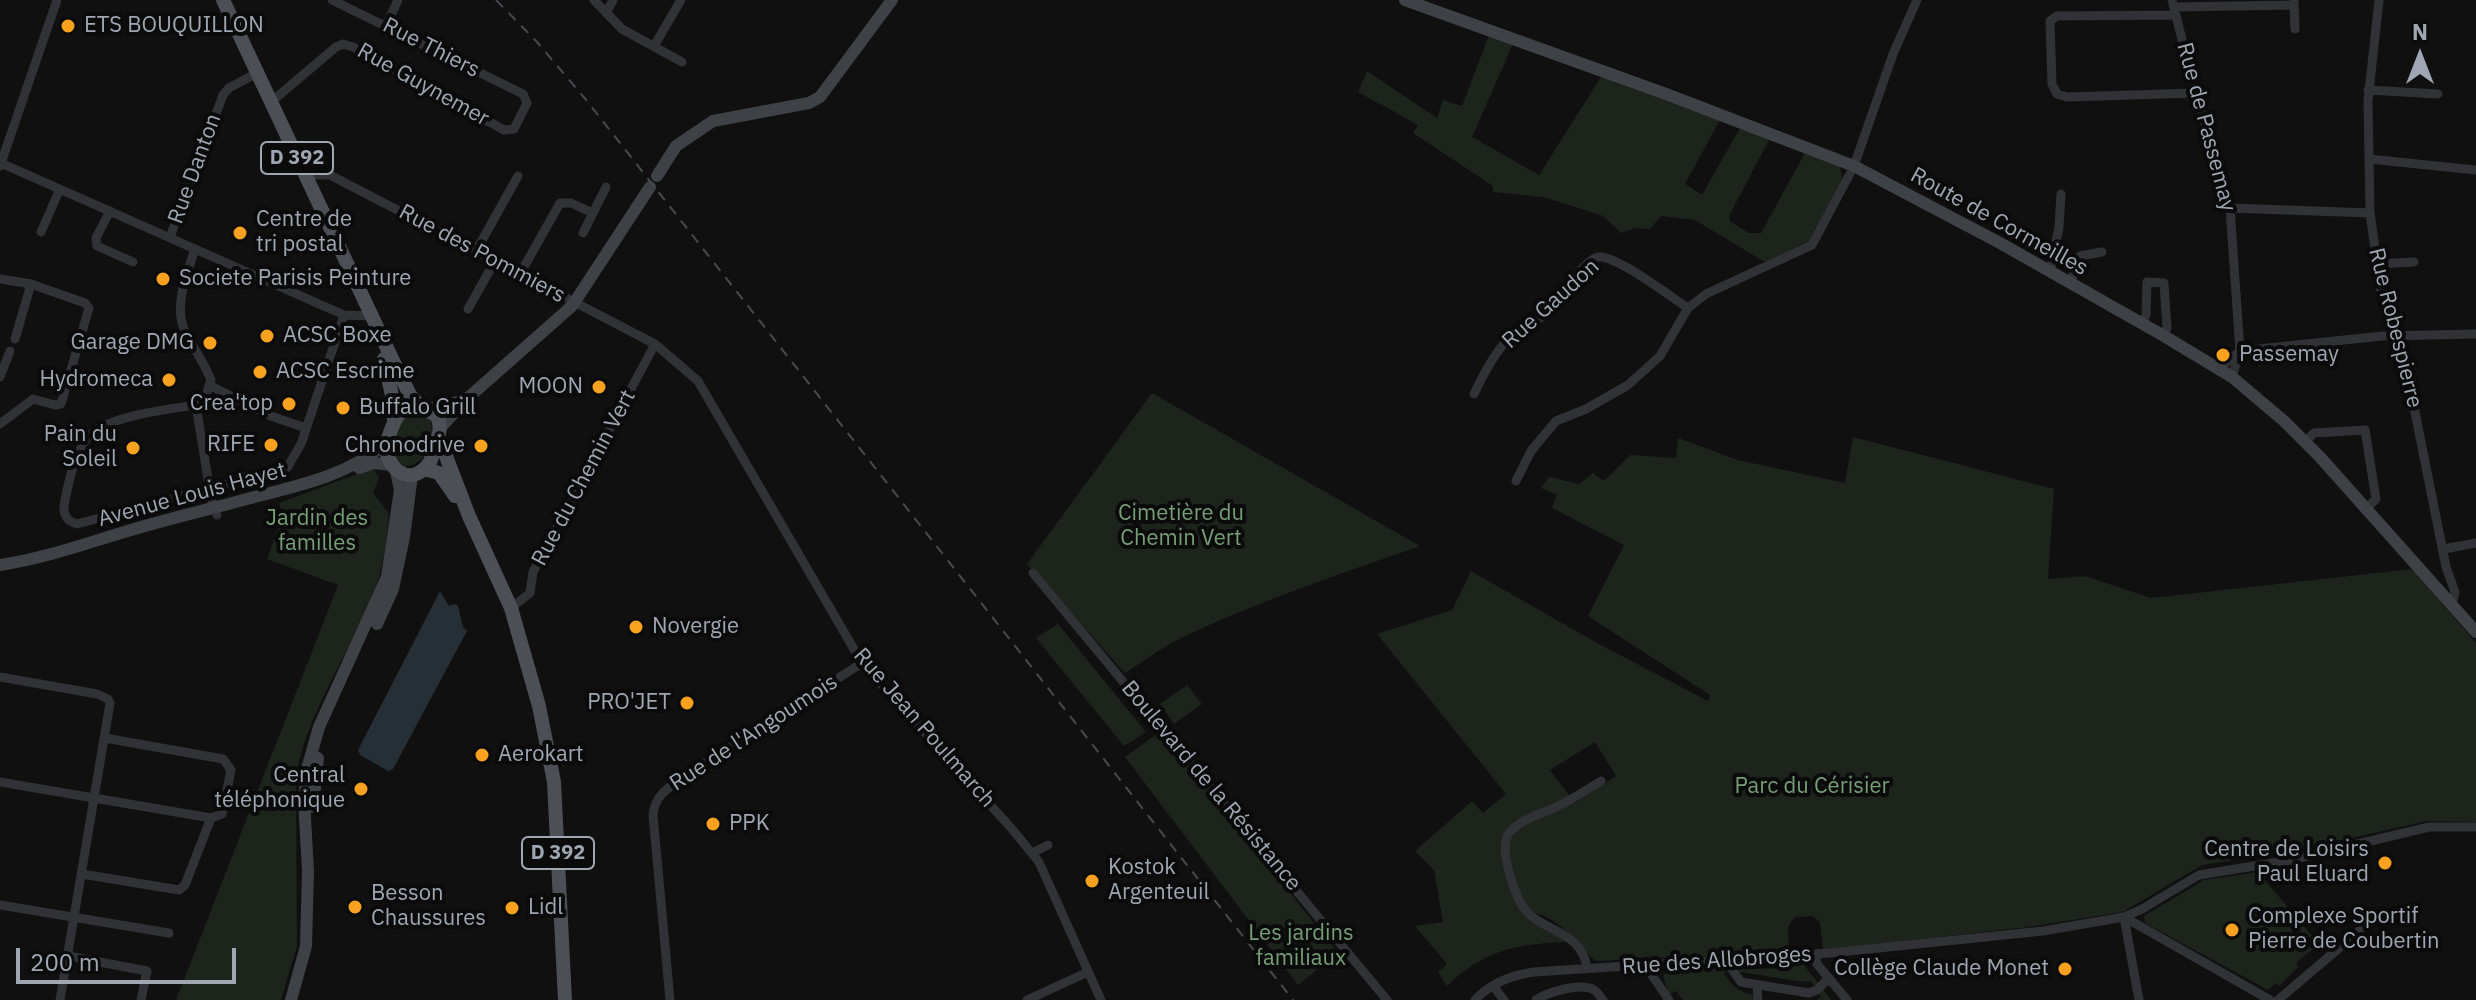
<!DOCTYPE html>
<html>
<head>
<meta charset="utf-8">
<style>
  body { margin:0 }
  #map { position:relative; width:2476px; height:1000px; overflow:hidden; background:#101011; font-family:"IBM Plex Sans",sans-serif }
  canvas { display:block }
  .north { position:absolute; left:2380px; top:16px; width:80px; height:80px; -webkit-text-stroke:6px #0b0b0c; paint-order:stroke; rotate:0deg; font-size:22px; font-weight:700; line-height:32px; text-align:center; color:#a0a7b3 }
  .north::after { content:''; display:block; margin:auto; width:28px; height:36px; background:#a0a7b3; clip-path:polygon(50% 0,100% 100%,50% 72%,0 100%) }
  .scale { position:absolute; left:16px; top:948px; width:220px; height:36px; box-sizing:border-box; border:4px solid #a0a7b3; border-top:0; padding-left:10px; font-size:24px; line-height:28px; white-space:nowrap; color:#a0a7b3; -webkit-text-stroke:6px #0b0b0c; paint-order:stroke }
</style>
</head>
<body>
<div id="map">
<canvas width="2476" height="1000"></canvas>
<div class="north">N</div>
<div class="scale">200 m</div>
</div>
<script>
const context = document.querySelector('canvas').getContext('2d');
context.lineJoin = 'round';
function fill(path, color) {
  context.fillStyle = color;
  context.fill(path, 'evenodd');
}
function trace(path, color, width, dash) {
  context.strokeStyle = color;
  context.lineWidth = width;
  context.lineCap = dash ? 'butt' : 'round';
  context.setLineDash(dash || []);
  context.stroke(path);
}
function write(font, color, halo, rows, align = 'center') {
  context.font = font + ' "IBM Plex Sans",sans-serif';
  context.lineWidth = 8;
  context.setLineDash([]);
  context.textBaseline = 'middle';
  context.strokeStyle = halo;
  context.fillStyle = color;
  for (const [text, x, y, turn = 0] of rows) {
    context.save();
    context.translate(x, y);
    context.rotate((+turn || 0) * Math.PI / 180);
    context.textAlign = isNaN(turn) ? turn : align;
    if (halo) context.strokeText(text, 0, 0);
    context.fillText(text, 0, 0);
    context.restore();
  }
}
fill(new Path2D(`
  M1489 35 1513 44 1472 137 1539 175 1601 77 1720 120 1685 184 1702 195 1741 126 1771 136 1729 216 1730 221 1749 233H1761L1806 151 1840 165 1842 178 1814 239 1765 262 1695 220 1661 216 1650 229 1635 228 1621 233 1603 216 1543 197 1493 192V186L1413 133 1418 125 1358 92 1367 71 1437 118 1443 100 1462 106Z
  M1152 393 1420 546C1340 574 1259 601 1183 637 1163 647 1144 661 1125 673L1027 564Z
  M420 412 430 420C437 438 425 468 404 466L396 460 392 450 399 422 407 414Z
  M1853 437 2054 489 2048 579 2085 576 2151 598 2413 569 2476 643V822L2427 821 2294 851 2202 865 2123 912 2028 927 1823 950 1820 923 1813 916 1795 917 1788 927 1789 952 1595 961C1579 944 1551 909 1524 912L1566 942C1517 944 1484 950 1447 986L1438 972 1447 964 1415 926 1443 922 1434 870 1415 851 1472 801 1483 813 1506 794 1377 634 1452 610 1471 571 1599 644 1708 701 1710 695 1588 616 1624 545 1552 508 1557 495 1541 488 1549 477 1579 484 1593 473 1604 481 1630 455 1676 458 1678 438 1738 460 1845 483ZM1595 742 1616 776 1575 803 1550 770Z
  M373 468 379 478 373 493 389 514C387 539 384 563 376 587 352 651 309 707 296 775L297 946 281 1000H176L338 585 267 559 283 514 279 503Z
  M1058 624 1146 732 1124 746 1036 638Z
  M1187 685 1202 704 1174 724 1160 704Z
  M1161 731 1338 953 1298 985 1125 757Z
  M2258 872 2319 944 2296 963 2298 967 2279 986 2276 983 2268 990 2145 923 2144 916 2204 880Z
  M1804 965 1831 1000H1816L1821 997 1811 981 1804 982 1728 970 1724 973C1730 985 1741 993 1754 995V1000H1683L1676 991 1669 994 1663 976 1669 970C1708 967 1745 970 1783 968L1786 966Z`), '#1c241c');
fill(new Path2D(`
  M440 591 449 606 455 604 458 606 463 627 467 631 393 769 388 771 360 755 358 750Z`), '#262f35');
trace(new Path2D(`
  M594 0 622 29 682 62
  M2172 0 2193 83 2230 208 2240 351 2232 377
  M2294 0 2295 29
  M2379 0 2368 101 2370 213 2381 291 2408 377 2446 567 2455 592 2452 604
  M2174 7 2294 5
  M606 13 613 0
  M2176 15 2057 16 2050 21 2052 84 2057 94 2067 97 2196 93
  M386 26 398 0
  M654 46 681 0
  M2368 90 2438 94
  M271 102 336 47 343 44 353 47 504 130 514 129 527 103 523 94 332 0
  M2369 159 2476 170
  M1 163 344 315 372 316
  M0 166 57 0
  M305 175H330L655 344 698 381 862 663 1012 829 1039 862 1101 1000
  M2230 208 2370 213
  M110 211 96 238 97 246 133 262
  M41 232 60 189
  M583 233 593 213
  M170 237 223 95 229 88 257 73
  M195 249C187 273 174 305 184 329 192 347 204 362 211 380L206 395 196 405
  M476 251 518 176
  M2377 264 2414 262
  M2050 272 2059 227 2061 194
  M520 274 560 203H571L593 213 606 187
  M0 279 31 284 85 303 89 308 61 404 55 405 33 399 0 424
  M2072 284 2074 260 2080 256 2102 252
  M468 309 495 261
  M2142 324 2146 315 2147 282 2164 283 2167 328 2164 336
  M15 339 31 284
  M2219 369 2240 351 2382 336 2476 334
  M0 377 10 351
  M211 386 268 415 306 428
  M1474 394C1485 371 1499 344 1520 328 1528 322 1539 320 1547 314 1560 303 1584 254 1602 257 1624 261 1668 295 1688 308
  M196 405C170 409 107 416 89 436 75 452 69 480 65 500 62 512 65 521 77 524L287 468 301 444 344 315
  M196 405 211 498 217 515
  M2305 442 2314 433 2365 430 2376 499 2366 509
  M1516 481 1531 451 1556 421 1586 409 1628 385 1660 356 1688 308 1706 294 1812 245 1854 166 1893 54 1917 0
  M2444 549 2476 543
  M1033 573 1387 1000
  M511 608 530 593 533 572 655 344
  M0 677 97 694 108 699 110 703 60 1000
  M0 782 211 818 222 814 231 770 223 759 105 738
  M1032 853 1048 845
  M82 874 179 890 185 885 211 818
  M0 905 169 933
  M2124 917 2270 1000
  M2124 917 2139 1000
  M1815 954 1817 964 1847 1000
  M68 956 147 971 141 1000
  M1730 960 1731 968 1741 982 1809 993 1817 990 1829 978
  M1645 965 1669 1000
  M1587 969C1583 930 1540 932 1523 907 1514 892 1497 846 1510 832 1521 819 1544 813 1558 806 1573 799 1587 790 1601 781
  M1757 985 1758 1000
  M1493 986 1504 1000
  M670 1000 653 815C655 797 665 790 679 780L862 663
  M1027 1000 1088 972
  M1475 1000C1490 984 1512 975 1534 972L1830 953 2043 931 2124 917 2142 909 2199 875 2291 860 2429 827H2476
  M1536 1000C1548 992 1581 982 1594 990 1597 991 1601 998 1603 1000
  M2278 1000 2371 921 2383 914H2400`), '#303236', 9);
trace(new Path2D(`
  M1405 0 1666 94 1854 166 2000 243 2164 336 2232 377 2284 421 2320 457 2476 632
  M657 176 676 146 713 121 809 103 820 97 892 0
  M427 408 444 407 463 400
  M441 427 469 397 572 306 650 187
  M359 468 373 463 391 465
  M0 565C46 558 87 543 131 530 174 517 219 507 262 495 306 484 351 473 386 443
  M377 624 393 589 404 537 412 475
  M313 807 318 758
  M291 1000 306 946 308 871 304 800 307 769 319 727 387 577 400 490 396 471`), '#3e4146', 12);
trace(new Path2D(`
  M223 0 393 361 410 395 419 405
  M384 359 393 400 394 420
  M419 405 437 416C442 429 439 434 435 447 432 455 432 463 424 469 405 486 387 465 385 446 393 428 394 407 419 405Z
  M439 438 469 516 511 608 539 706 554 782 565 1000
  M424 469 439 473 455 496`), '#4c4f55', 14);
trace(new Path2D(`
  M496 0 537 42 587 101 1293 1000`), '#474a4f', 2, [10, 8]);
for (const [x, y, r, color] of [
  [68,26,8,"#faa21f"],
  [240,233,8,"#faa21f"],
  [163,279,8,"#faa21f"],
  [267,336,8,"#faa21f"],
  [210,343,8,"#faa21f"],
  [2223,355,8,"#faa21f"],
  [260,372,8,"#faa21f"],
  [169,380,8,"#faa21f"],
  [599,387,8,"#faa21f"],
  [289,404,8,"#faa21f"],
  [343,408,8,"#faa21f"],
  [271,445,8,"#faa21f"],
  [481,446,8,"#faa21f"],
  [133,448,8,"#faa21f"],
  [636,627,8,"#faa21f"],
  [687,703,8,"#faa21f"],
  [482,755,8,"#faa21f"],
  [361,789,8,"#faa21f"],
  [713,824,8,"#faa21f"],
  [2385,863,8,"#faa21f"],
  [1092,881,8,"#faa21f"],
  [355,907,8,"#faa21f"],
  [512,908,8,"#faa21f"],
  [2232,930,8,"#faa21f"],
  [2065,969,8,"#faa21f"]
]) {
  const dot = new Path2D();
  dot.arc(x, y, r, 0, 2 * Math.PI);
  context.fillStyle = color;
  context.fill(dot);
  trace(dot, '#0b0b0c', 3);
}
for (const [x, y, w] of [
  [297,158,72],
  [558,853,72]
]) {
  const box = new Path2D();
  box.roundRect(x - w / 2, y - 16, w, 32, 6);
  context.fillStyle = '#0b0b0c';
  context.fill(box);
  trace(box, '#a0a7b3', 2);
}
write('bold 20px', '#a0a7b3', null, [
  ["D 392",297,158],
  ["D 392",558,853]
]);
write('22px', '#a0a7b3', '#0b0b0c', [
  ["ETS BOUQUILLON",84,26],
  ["Centre de",256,220],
  ["tri postal",256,245],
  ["Societe Parisis Peinture",179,279],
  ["ACSC Boxe",283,336],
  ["Garage DMG",194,343,"right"],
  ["Passemay",2239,355],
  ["ACSC Escrime",276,372],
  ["Hydromeca",153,380,"right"],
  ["MOON",583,387,"right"],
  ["Crea'top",273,404,"right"],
  ["Buffalo Grill",359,408],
  ["Pain du",117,435,"right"],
  ["Soleil",117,460,"right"],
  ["RIFE",255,445,"right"],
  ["Chronodrive",465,446,"right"],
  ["Novergie",652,627],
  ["PRO'JET",671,703,"right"],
  ["Aerokart",498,755],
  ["Central",345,776,"right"],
  ["téléphonique",345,801,"right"],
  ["PPK",729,824],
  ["Centre de Loisirs",2369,850,"right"],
  ["Paul Eluard",2369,875,"right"],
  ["Kostok",1108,868],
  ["Argenteuil",1108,893],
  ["Besson",371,894],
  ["Chaussures",371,919],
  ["Lidl",528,908],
  ["Complexe Sportif",2248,917],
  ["Pierre de Coubertin",2248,942],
  ["Collège Claude Monet",2049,969,"right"]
], 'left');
write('22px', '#a0a7b3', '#0b0b0c', [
  ["Rue Thiers",431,48,27],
  ["Rue Guynemer",423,85,29],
  ["Rue de Passemay",2206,127,75],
  ["Rue Danton",195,169,-70],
  ["Route de Cormeilles",1999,222,29],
  ["Rue des Pommiers",482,254,28],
  ["Rue Gaudon",1551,304,-42],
  ["Rue Robespierre",2395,328,76],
  ["Rue du Chemin Vert",584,478,-62],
  ["Avenue Louis Hayet",192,495,-15],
  ["Rue Jean Poulmarch",924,728,49],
  ["Rue de l'Angoumois",754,733,-33],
  ["Boulevard de la Résistance",1211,786,50],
  ["Rue des Allobroges",1717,961,-4]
]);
write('22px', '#769f76', '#0b0b0c', [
  ["Cimetière du",1181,514],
  ["Chemin Vert",1181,539],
  ["Jardin des",317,519],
  ["familles",317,544],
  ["Parc du Cérisier",1812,787],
  ["Les jardins",1301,934],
  ["familiaux",1301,959]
]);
</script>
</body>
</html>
